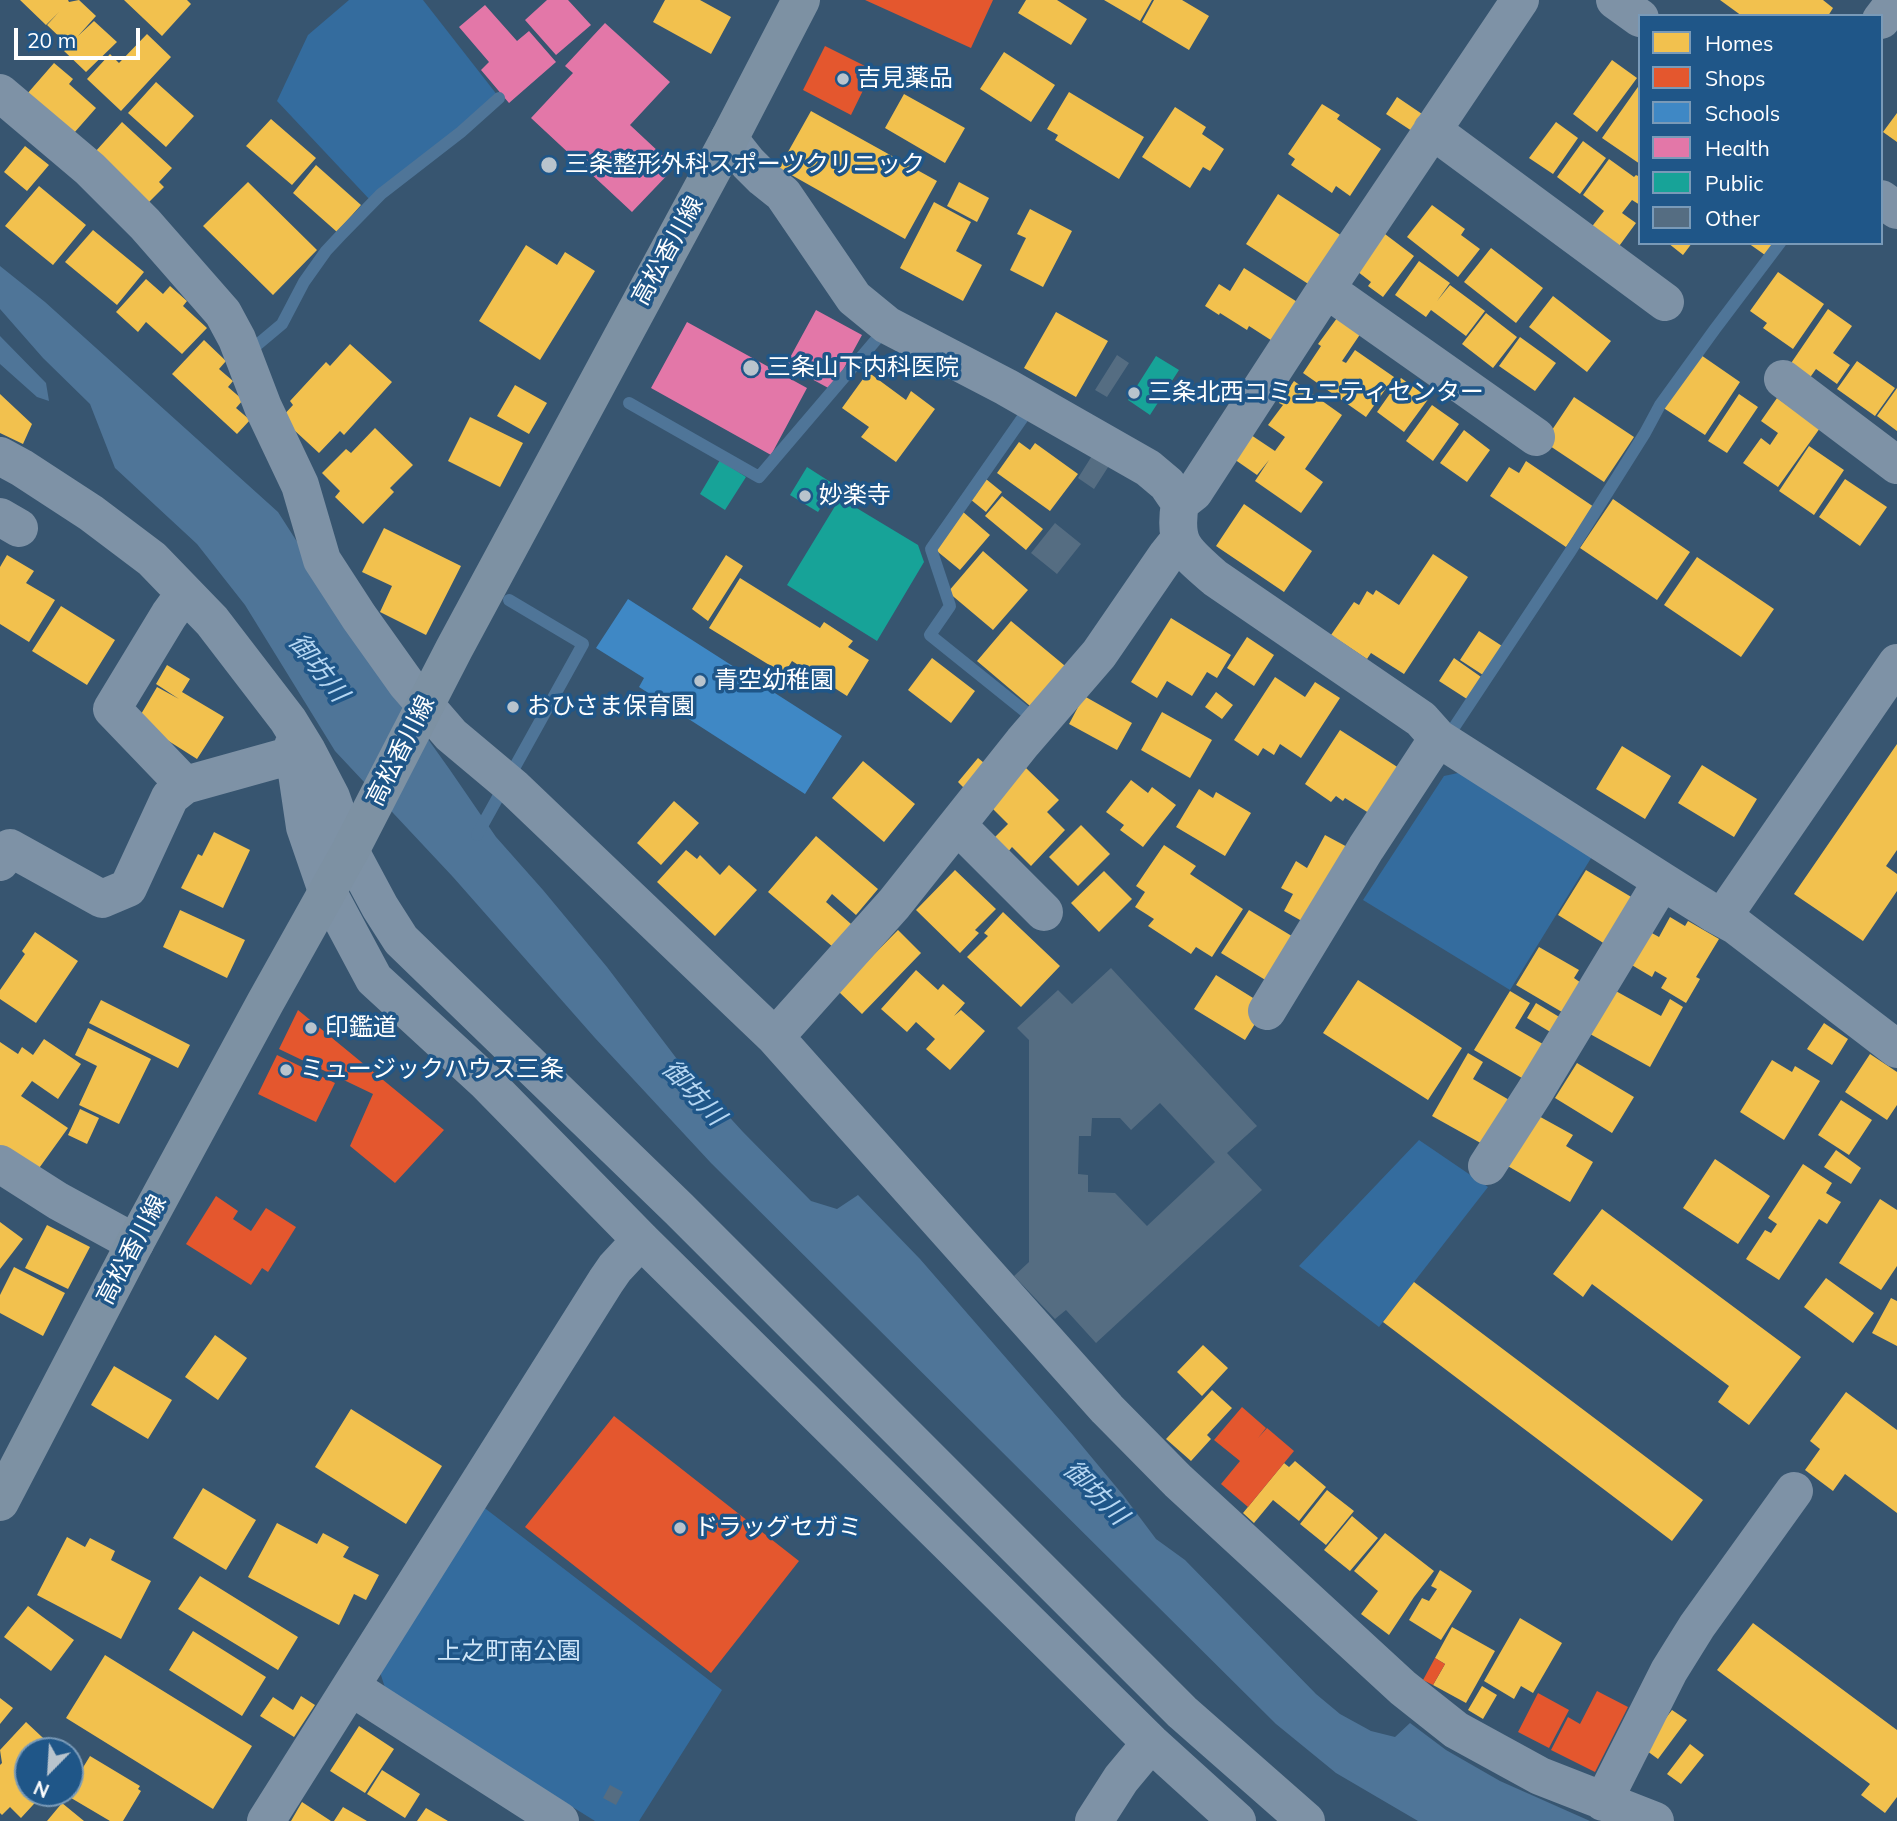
<!DOCTYPE html>
<html>
<head>
<meta charset="utf-8">
<style>
  body { margin:0 }
  #map { position:relative; width:1897px; height:1821px; overflow:hidden; background:#375570; font-family:Mulish,sans-serif }
  canvas { display:block }
  .legend { position:absolute; left:1638px; top:14px; width:245px; height:231px; box-sizing:border-box; background:#1f5688; border:2px solid #799ab8; margin:0; padding:9px 12px; list-style:none; font-size:21px; color:#fff }
  .legend li { display:flex; align-items:center; gap:14px; height:35px }
  .legend b { width:35px; border:2px solid #799ab8 }
  .north { position:absolute; left:14px; top:1737px; width:70px; height:70px; box-sizing:border-box; background:#1f5688; border:2px solid #799ab8; border-radius:50%; rotate:204deg; font-size:19px; font-weight:700; line-height:28px; text-align:center; color:#fff }
  .north::after { content:''; display:block; margin:auto; width:24px; height:32px; background:#b9c4cd; clip-path:polygon(50% 0,100% 100%,50% 72%,0 100%) }
  .scale { position:absolute; left:14px; top:28px; width:126px; height:32px; box-sizing:border-box; border:4px solid #fff; border-top:0; padding-left:9px; font-size:21px; line-height:24px; white-space:nowrap; color:#fff; -webkit-text-stroke:5px #1f5688; paint-order:stroke }
</style>
</head>
<body>
<div id="map">
<canvas width="1897" height="1821"></canvas>
<ul class="legend">
<li><b style="height:19px;background:#f2c14e"></b>Homes</li>
<li><b style="height:19px;background:#e4572e"></b>Shops</li>
<li><b style="height:19px;background:#3f88c5"></b>Schools</li>
<li><b style="height:19px;background:#e377a8"></b>Health</li>
<li><b style="height:19px;background:#17a398"></b>Public</li>
<li><b style="height:19px;background:#556d82"></b>Other</li>
</ul>
<div class="north">N</div>
<div class="scale">20 m</div>
</div>
<script>
const context = document.querySelector('canvas').getContext('2d');
context.lineJoin = 'round';
function fill(path, color) {
  context.fillStyle = color;
  context.fill(path, 'evenodd');
}
function trace(path, color, width, dash) {
  context.strokeStyle = color;
  context.lineWidth = width;
  context.lineCap = dash ? 'butt' : 'round';
  context.setLineDash(dash || []);
  context.stroke(path);
}
function write(font, color, halo, rows, align = 'center') {
  context.font = font + ' Mulish,"Noto Sans JP",sans-serif';
  context.lineWidth = 7;
  context.setLineDash([]);
  context.textBaseline = 'middle';
  context.strokeStyle = halo;
  context.fillStyle = color;
  for (const [text, x, y, turn = 0] of rows) {
    context.save();
    context.translate(x, y);
    context.rotate((+turn || 0) * Math.PI / 180);
    context.textAlign = isNaN(turn) ? turn : align;
    if (halo) context.strokeText(text, 0, 0);
    context.fillText(text, 0, 0);
    context.restore();
  }
}
fill(new Path2D(`
  M349 0H423L498 96 465 125 371 201 277 101 308 35Z
  M1472 770 1596 850 1510 990 1363 900 1444 776Z
  M1419 1140 1488 1187 1379 1327 1299 1266Z
  M482 1506 722 1690 639 1821H595L386 1691 380 1672Z`), '#346c9e');
fill(new Path2D(`
  M0 266 45 302 278 512 383 676 450 770 496 837 543 890 607 967 680 1063 743 1132 811 1201 837 1209 858 1195 920 1259 1073 1435 1123 1495 1156 1539 1185 1560 1316 1694 1340 1714 1371 1731 1395 1737 1410 1723 1446 1750 1500 1781 1590 1821H1418L1336 1773 1276 1724 711 1163 595 1038 453 877 335 751 245 605 197 544 115 468 90 404 43 358 0 309Z
  M0 336 46 383 49 401 37 397 0 364Z`), '#4f7598');
fill(new Path2D(`
  M20 0H68L69 2 79 0 96 16 78 36 94 21 117 42 86 72 64 51 69 46 47 25 59 12 46 25Z
  M124 0H187L191 4 162 36Z
  M665 0H700L731 17 711 54 653 22Z
  M1026 0H1057L1087 19 1071 45 1018 13Z
  M1104 0H1152L1140 21Z
  M1154 0H1182L1209 16 1189 50 1142 22Z
  M1720 0H1823L1833 8 1828 16H1742Z
  M147 34 171 57 121 111 87 79 110 54 119 63Z
  M1004 52 1055 85 1031 122 980 89Z
  M1612 60 1637 78 1597 132 1573 114Z
  M54 63 73 79 69 84 96 108 74 133 27 94Z
  M156 82 194 116 166 147 128 113Z
  M1640 84V164L1602 138Z
  M1069 92 1144 137 1119 179 1055 140 1058 135 1047 129Z
  M904 94 965 128 945 163 885 128Z
  M1397 97 1425 116 1415 133 1386 114Z
  M1322 104 1340 115 1337 119 1381 149 1350 196 1336 186 1332 193 1291 165 1295 159 1288 154Z
  M1175 107 1206 127 1202 134 1224 149 1210 171 1203 167 1190 188 1142 157Z
  M811 111 937 181 905 239 779 168Z
  M1897 113V142L1883 132Z
  M271 119 316 158 292 185 246 146Z
  M122 122 172 168 159 182 164 187 149 202 95 152Z
  M1556 122 1578 138 1553 174 1529 158Z
  M1583 141 1606 158 1580 194 1557 177Z
  M25 146 49 165 27 191 4 172Z
  M1609 159 1634 177 1636 175 1640 177V205L1632 200 1622 213 1636 223 1617 249 1590 229 1604 211 1583 195Z
  M316 165 361 205 337 232 293 193Z
  M248 182 317 250 273 295 203 226Z
  M959 182 989 198 977 222 947 206Z
  M39 186 86 225 53 265 5 226Z
  M1278 194 1345 238 1313 287 1246 244Z
  M934 202 971 222 956 251 982 265 963 301 900 268Z
  M1432 205 1465 229 1461 235 1480 249 1458 277 1407 237Z
  M1030 209 1072 231 1043 287 1010 270 1026 238 1017 234Z
  M93 230 144 272 117 305 65 262Z
  M1381 231 1414 256 1383 297 1368 286 1371 282 1353 268Z
  M1668 243H1692L1683 255Z
  M1748 243H1773L1765 255Z
  M526 245 557 265 565 252 595 271 540 360 479 321Z
  M1491 248 1543 288 1516 323 1464 282Z
  M1419 261 1450 283 1437 301 1450 285 1485 311 1466 336 1431 310 1426 317 1395 295Z
  M1244 268 1302 305 1277 344 1249 326 1247 330 1220 313 1219 315 1205 306 1219 284 1230 291Z
  M1778 272 1824 304 1793 349 1763 328 1767 323 1750 311Z
  M146 279 163 294 170 286 187 301 183 306 207 328 182 354 146 322 138 332 116 312Z
  M1553 296 1611 341 1587 372 1529 327Z
  M1828 309 1852 326 1833 353 1850 365 1837 384 1816 369 1804 386 1785 372Z
  M1056 312 1108 341 1076 397 1024 368Z
  M1486 313 1517 337 1493 368 1462 344Z
  M1340 314 1363 330 1342 361 1346 363 1355 350 1394 377 1366 417 1303 373 1321 346 1318 344Z
  M1520 337 1556 363 1535 391 1499 366Z
  M204 340 226 361 219 369 233 381 228 387 243 400 236 408 250 420 237 434 172 374Z
  M350 344 392 382 344 435 340 431 319 453 281 418 293 405 290 401 326 362 330 366Z
  M1698 353 1740 382 1705 435 1662 407Z
  M1857 361 1895 388 1875 416 1837 389Z
  M868 372 906 400 911 391 935 409 896 462 861 437 869 427 842 408Z
  M1401 378 1429 398 1404 432 1377 412Z
  M1294 381 1342 415 1305 469 1323 482 1301 513 1255 481 1269 460 1257 475 1234 459 1251 435 1275 451 1285 437 1268 425 1283 405 1279 403Z
  M515 385 547 403 529 434 497 416Z
  M1897 388V431L1877 416Z
  M0 394 32 424 23 444 0 433Z
  M1739 394 1758 407 1727 453 1708 441Z
  M1574 397 1634 437 1604 482 1544 442Z
  M1777 398 1820 428 1778 487 1743 463 1761 438 1770 445 1778 433 1761 421Z
  M1432 405 1459 424 1433 461 1406 441Z
  M470 417 523 443 500 487 448 461Z
  M375 428 413 465 390 488 394 492 363 524 335 497 340 491 322 473 346 449 351 453Z
  M1464 430 1490 450 1467 482 1440 463Z
  M1019 442 1030 450 1035 443 1078 474 1050 511 997 473Z
  M1809 446 1844 470 1814 515 1779 491Z
  M1526 461 1594 507 1566 547 1490 496 1509 467 1519 473Z
  M986 479 1002 492 986 512 970 499Z
  M1845 479 1887 507 1860 546 1819 517Z
  M1002 496 1043 529 1026 550 985 516Z
  M1613 499 1690 552 1657 600 1580 548Z
  M1244 504 1312 551 1284 592 1216 546Z
  M962 511 990 535 960 570 932 547Z
  M384 528 461 566 426 635 380 612 392 586 362 572Z
  M983 551 1028 590 993 630 948 592Z
  M1433 554 1468 577 1404 674 1371 653 1367 659 1331 635 1354 602 1359 605 1367 591 1373 595 1376 590 1399 605Z
  M7 555 34 571 26 583 55 600 29 642 0 624V567Z
  M726 555 743 566 708 621 692 609Z
  M1697 557 1774 609 1741 657 1664 605Z
  M740 578 820 628 824 622 853 641 848 647 869 660 847 696 792 661 784 674 709 628Z
  M61 606 115 640 87 685 32 651Z
  M1171 618 1231 655 1217 678 1207 672 1192 696 1167 681 1157 698 1131 682Z
  M1011 621 1070 670 1036 711 977 661Z
  M1479 631 1502 646 1483 675 1460 660Z
  M1247 637 1274 655 1254 686 1227 668Z
  M932 658 975 691 951 723 908 690Z
  M1454 658 1484 679 1470 701 1439 681Z
  M167 665 190 679 182 692 224 717 197 759 137 721 157 687 179 699 156 684Z
  M1275 677 1305 697 1315 682 1340 698 1301 758 1280 744 1274 755 1263 748 1258 756 1234 740Z
  M1216 692 1233 705 1222 719 1205 707Z
  M1084 696 1132 723 1117 750 1069 724Z
  M1162 712 1212 740 1190 778 1141 750Z
  M1340 730 1402 770 1372 815 1345 798 1343 801 1336 796 1331 802 1305 784Z
  M1897 744V850L1886 866 1897 874V891L1863 941 1794 894Z
  M1622 746 1671 776 1645 819 1596 789Z
  M978 758 989 767 968 792 958 782Z
  M863 761 915 804 884 842 832 798Z
  M1702 765 1757 799 1734 837 1678 803Z
  M1026 768 1059 800 1047 812 1065 830 1031 866 1012 847 1008 852 994 838 1008 824 990 806Z
  M1131 780 1148 793 1152 787 1176 805 1143 847 1120 830 1124 825 1106 812Z
  M1199 789 1213 798 1216 792 1251 813 1225 856 1176 827Z
  M674 801 699 823 661 865 637 843Z
  M1081 825 1110 854 1078 886 1049 857Z
  M214 832 250 850 223 908 181 888 198 854 202 856Z
  M1325 835 1351 849 1309 925 1284 911 1293 894 1281 888 1296 861 1307 868Z
  M816 836 878 889 856 915 832 894 826 902 859 931 840 953 768 892Z
  M1164 845 1196 866 1190 874 1243 909 1212 957 1196 947 1191 954 1148 926 1154 919 1135 907 1145 892 1136 886Z
  M686 850 697 859 700 855 720 875 729 865 757 890 715 936 657 882Z
  M955 870 996 909 975 930 979 933 960 953 916 910Z
  M1586 870 1633 898 1605 944 1558 915Z
  M1104 871 1132 899 1099 932 1071 903Z
  M180 910 245 940 227 978 163 947Z
  M1249 910 1295 938 1267 981 1221 953Z
  M1003 912 1060 966 1021 1007 967 957 988 936 984 933Z
  M1670 917 1685 926 1688 921 1719 939 1696 977 1700 979 1686 1003 1661 988 1667 978 1655 971 1652 977 1630 964 1650 932 1659 937Z
  M898 930 921 953 862 1014 838 991Z
  M35 932 78 961 36 1023 0 999V990L25 954 22 951Z
  M1539 947 1579 970 1574 978 1584 985 1567 1015 1516 985Z
  M916 970 938 990 943 984 965 1003 954 1016 961 1010 985 1031 950 1070 926 1049 935 1039 916 1022 907 1032 881 1009Z
  M1216 975 1266 1006 1245 1040 1194 1009Z
  M1358 980 1462 1048 1428 1100 1323 1033Z
  M1614 990 1661 1016 1670 999 1683 1007 1650 1067 1590 1034Z
  M1510 991 1530 1003 1515 1028 1548 1047 1527 1081 1474 1050Z
  M101 1000 190 1045 178 1068 89 1023Z
  M1536 1003 1561 1018 1552 1033 1527 1018Z
  M1824 1023 1848 1039 1832 1065 1807 1049Z
  M88 1028 151 1059 119 1124 79 1105 97 1066 75 1055Z
  M44 1039 81 1064 58 1099 32 1081 21 1096 68 1128 37 1171 0 1147V1042L18 1054 22 1047 33 1055Z
  M1468 1053 1483 1062 1473 1079 1511 1101 1486 1146 1432 1116Z
  M1870 1054 1897 1072V1105L1887 1120 1845 1092Z
  M1772 1060 1792 1072 1795 1066 1820 1081 1784 1140 1740 1112Z
  M1577 1063 1634 1097 1612 1133 1555 1098Z
  M1841 1100 1872 1120 1849 1155 1818 1135Z
  M80 1109 99 1118 87 1144 68 1135Z
  M1535 1114 1573 1135 1566 1146 1593 1162 1570 1202 1506 1165Z
  M1836 1150 1861 1168 1851 1184 1824 1167Z
  M1715 1159 1770 1196 1738 1244 1683 1208Z
  M1803 1164 1832 1183 1826 1193 1841 1202 1827 1224 1819 1219 1779 1280 1746 1259 1765 1230 1771 1233 1777 1224 1768 1218Z
  M1880 1199 1897 1210V1266L1881 1290 1839 1263Z
  M1602 1209 1801 1357 1749 1425 1718 1402 1729 1386 1592 1284 1583 1297 1553 1274Z
  M0 1222 23 1239 0 1269Z
  M47 1225 90 1247 68 1289 25 1268Z
  M14 1267 65 1293 43 1336 0 1313V1295Z
  M1826 1278 1874 1313 1853 1343 1804 1307Z
  M1414 1282 1703 1500 1672 1541 1383 1322Z
  M1891 1298 1897 1301V1346L1872 1333Z
  M215 1335 247 1358 218 1400 185 1377Z
  M1203 1345 1228 1368 1202 1396 1177 1372Z
  M114 1366 172 1400 148 1439 91 1405Z
  M1212 1390 1232 1408 1207 1435 1211 1439 1191 1461 1166 1439Z
  M1846 1392 1897 1430V1513L1845 1474 1833 1491 1805 1470 1820 1449 1810 1441Z
  M351 1409 442 1466 406 1524 315 1467Z
  M1295 1461 1326 1487 1299 1521 1273 1500 1254 1523 1243 1513 1284 1463 1289 1467Z
  M203 1488 256 1520 226 1570 173 1538Z
  M1327 1490 1354 1511 1326 1545 1300 1524Z
  M1352 1516 1378 1538 1350 1571 1324 1550Z
  M277 1523 317 1544 323 1533 349 1547 343 1557 379 1575 366 1600 354 1594 339 1625 248 1577Z
  M1385 1533 1434 1571 1414 1597 1389 1635 1361 1614 1378 1591 1354 1571Z
  M67 1537 85 1547 90 1538 115 1551 111 1560 151 1581 121 1639 37 1595Z
  M1440 1570 1472 1591 1441 1640 1409 1620 1422 1598 1429 1601 1437 1589 1431 1586Z
  M200 1576 298 1637 278 1670 178 1609Z
  M28 1606 74 1640 51 1671 4 1637Z
  M1520 1618 1562 1643 1533 1693 1521 1686 1514 1699 1484 1681Z
  M1753 1623 1897 1730V1797L1885 1813 1861 1795 1870 1784 1717 1670Z
  M1452 1627 1495 1651 1466 1703 1433 1685 1445 1664 1435 1658Z
  M193 1631 266 1677 242 1716 169 1670Z
  M105 1655 252 1746 213 1809 66 1718Z
  M1482 1686 1497 1695 1483 1719 1468 1710Z
  M301 1696 315 1705 294 1737 260 1716 273 1697 293 1710Z
  M0 1698 13 1708 0 1724Z
  M1672 1710 1687 1720 1658 1759 1643 1748Z
  M26 1722 57 1751H28V1793H44L21 1818 10 1807 2 1815 0 1813V1765L2 1763 0 1750Z
  M359 1726 394 1749 365 1793 330 1771Z
  M1690 1744 1704 1755 1681 1784 1667 1774Z
  M90 1756 140 1786 138 1789 141 1791 123 1821H110L66 1795 70 1793V1789Z
  M382 1770 420 1794 405 1818 367 1794Z
  M302 1802 331 1821H291Z
  M62 1803 84 1821H47Z
  M343 1807 367 1821H334Z
  M426 1808 448 1821H417Z`), '#f2c14e');
fill(new Path2D(`
  M865 0H993L971 48Z
  M825 46 873 70 851 115 803 90Z
  M298 1010 444 1130 395 1183 350 1146 373 1094 279 1049Z
  M277 1055 335 1083 316 1122 258 1094Z
  M216 1196 238 1211 233 1219 251 1231 266 1208 296 1227 268 1272 262 1268 251 1285 186 1244Z
  M1242 1407 1266 1428 1258 1438 1267 1428 1294 1451 1248 1507 1221 1484 1240 1461 1214 1440Z
  M614 1416 799 1561 711 1673 525 1527Z
  M1435 1658 1445 1664 1433 1685 1423 1680Z
  M1597 1691 1628 1707 1595 1772 1551 1750 1568 1717 1580 1724Z
  M1538 1693 1569 1710 1549 1748 1518 1732Z`), '#e4572e');
fill(new Path2D(`
  M628 599 842 736 805 794 639 687 644 678 596 648Z`), '#3f88c5');
fill(new Path2D(`
  M547 0H568L591 25 556 55 525 20Z
  M485 5 517 41 529 31 556 62 509 103 481 70 489 62 459 27Z
  M605 23 670 82 630 125 675 167 632 212 531 118 573 73 565 66Z
  M816 310 862 335 832 390 786 365Z
  M687 322 807 388 771 455 651 388Z`), '#e377a8');
fill(new Path2D(`
  M1156 356 1179 370 1150 415 1128 400Z
  M720 460 746 477 725 510 700 494Z
  M807 467 835 485 818 512 790 495Z
  M840 498 918 545 924 562 877 641 787 585Z`), '#17a398');
trace(new Path2D(`
  M251 350 282 324 304 282 326 251 341 235 381 194 461 132 499 98
  M629 403 759 477 881 334
  M1028 410 931 549 950 606 930 635 1037 721
  M1449 735 1570 552 1645 433 1660 405 1715 329 1780 243
  M477 835 583 644 509 600`), '#4f7598', 12);
fill(new Path2D(`
  M1117 355 1129 363 1107 397 1095 390Z
  M1095 451 1112 461 1094 489 1078 478Z
  M1055 523 1081 544 1057 574 1031 553Z
  M1111 968 1257 1126 1227 1153 1262 1190 1096 1343 1066 1310 1055 1319 1014 1276 1029 1262V1040L1017 1028 1058 990 1072 1004ZM1160 1103 1215 1162 1147 1226 1115 1193 1088 1192V1175L1078 1174 1079 1136H1091L1092 1118H1120L1131 1130Z
  M610 1785 623 1792 616 1805 603 1798Z`), '#556d82');
trace(new Path2D(`
  M1615 0 1640 18
  M1881 20 1896 0
  M0 93 90 169 145 224 223 313 237 339 263 407 300 485 322 560 359 617 406 683 451 735 513 787 775 1037 1107 1409 1178 1481 1403 1688 1456 1730 1540 1776 1655 1821
  M1432 130 1665 302
  M729 139 748 163 763 178 783 194 854 298 887 325 1006 387 1148 468 1167 484 1180 503C1173 546 1185 551 1215 578L1421 719 1438 738 1662 881 1713 913 1735 925 1897 1049
  M1881 199 1897 210
  M1326 289 1536 437
  M1783 379 1897 465
  M0 456 22 468 91 513 152 559 212 621 288 720 307 751 331 797 350 851 380 907 401 940 679 1209 1182 1712 1306 1821
  M1180 503 1194 492 1326 289 1520 0
  M0 517 19 528
  M293 746 305 827 327 891 374 979 485 1081 641 1240 1151 1743 1237 1821
  M185 785 112 709 169 615 185 593
  M957 825 1044 912
  M0 862 10 848 102 899 128 888 170 797 185 785 307 751
  M1722 918 1897 663
  M1267 1011 1366 848 1438 738
  M775 1037 894 904 1023 742 1099 654 1167 555 1179 540
  M0 1164 58 1201 135 1243
  M1487 1166 1534 1093 1662 881
  M351 1687 560 1821
  M1603 1802 1669 1671 1697 1626 1794 1491
  M266 1821 606 1281 615 1268 641 1240
  M1094 1821 1121 1779 1151 1743`), '#7e92a6', 38);
trace(new Path2D(`
  M0 1502 135 1243 265 1003 350 851 454 649 729 139 801 0`), '#7d91a3', 38);
for (const [x, y, r, color] of [
  [843,79,7,"#b9c4cd"],
  [549,165,9,"#b9c4cd"],
  [751,368,9,"#b9c4cd"],
  [1134,393,7,"#b9c4cd"],
  [805,496,7,"#b9c4cd"],
  [700,681,7,"#b9c4cd"],
  [513,707,7,"#b9c4cd"],
  [311,1028,7,"#b9c4cd"],
  [286,1070,7,"#b9c4cd"],
  [680,1528,7,"#b9c4cd"]
]) {
  const dot = new Path2D();
  dot.arc(x, y, r, 0, 2 * Math.PI);
  context.fillStyle = color;
  context.fill(dot);
  trace(dot, '#1f5688', 2.5);
}
write('24px', '#fff', '#1f5688', [
  ["吉見薬品",857,79],
  ["三条整形外科スポーツクリニック",565,165],
  ["三条山下内科医院",767,368],
  ["三条北西コミュニティセンター",1148,393],
  ["妙楽寺",819,496],
  ["青空幼稚園",714,681],
  ["おひさま保育園",527,707],
  ["印鑑道",325,1028],
  ["ミュージックハウス三条",300,1070],
  ["ドラッグセガミ",694,1528]
], 'left');
write('24px', '#fff', '#1f5688', [
  ["高松香川線",668,251,-61],
  ["高松香川線",401,751,-63],
  ["高松香川線",132,1250,-62]
]);
write('24px', '#cee5f8', '#1f5688', [
  ["上之町南公園",509,1652]
]);
write('italic 26px', '#b5d6f2', '#1f5688', [
  ["御坊川",318,668,52],
  ["御坊川",693,1093,47],
  ["御坊川",1095,1493,45]
]);
</script>
</body>
</html>
